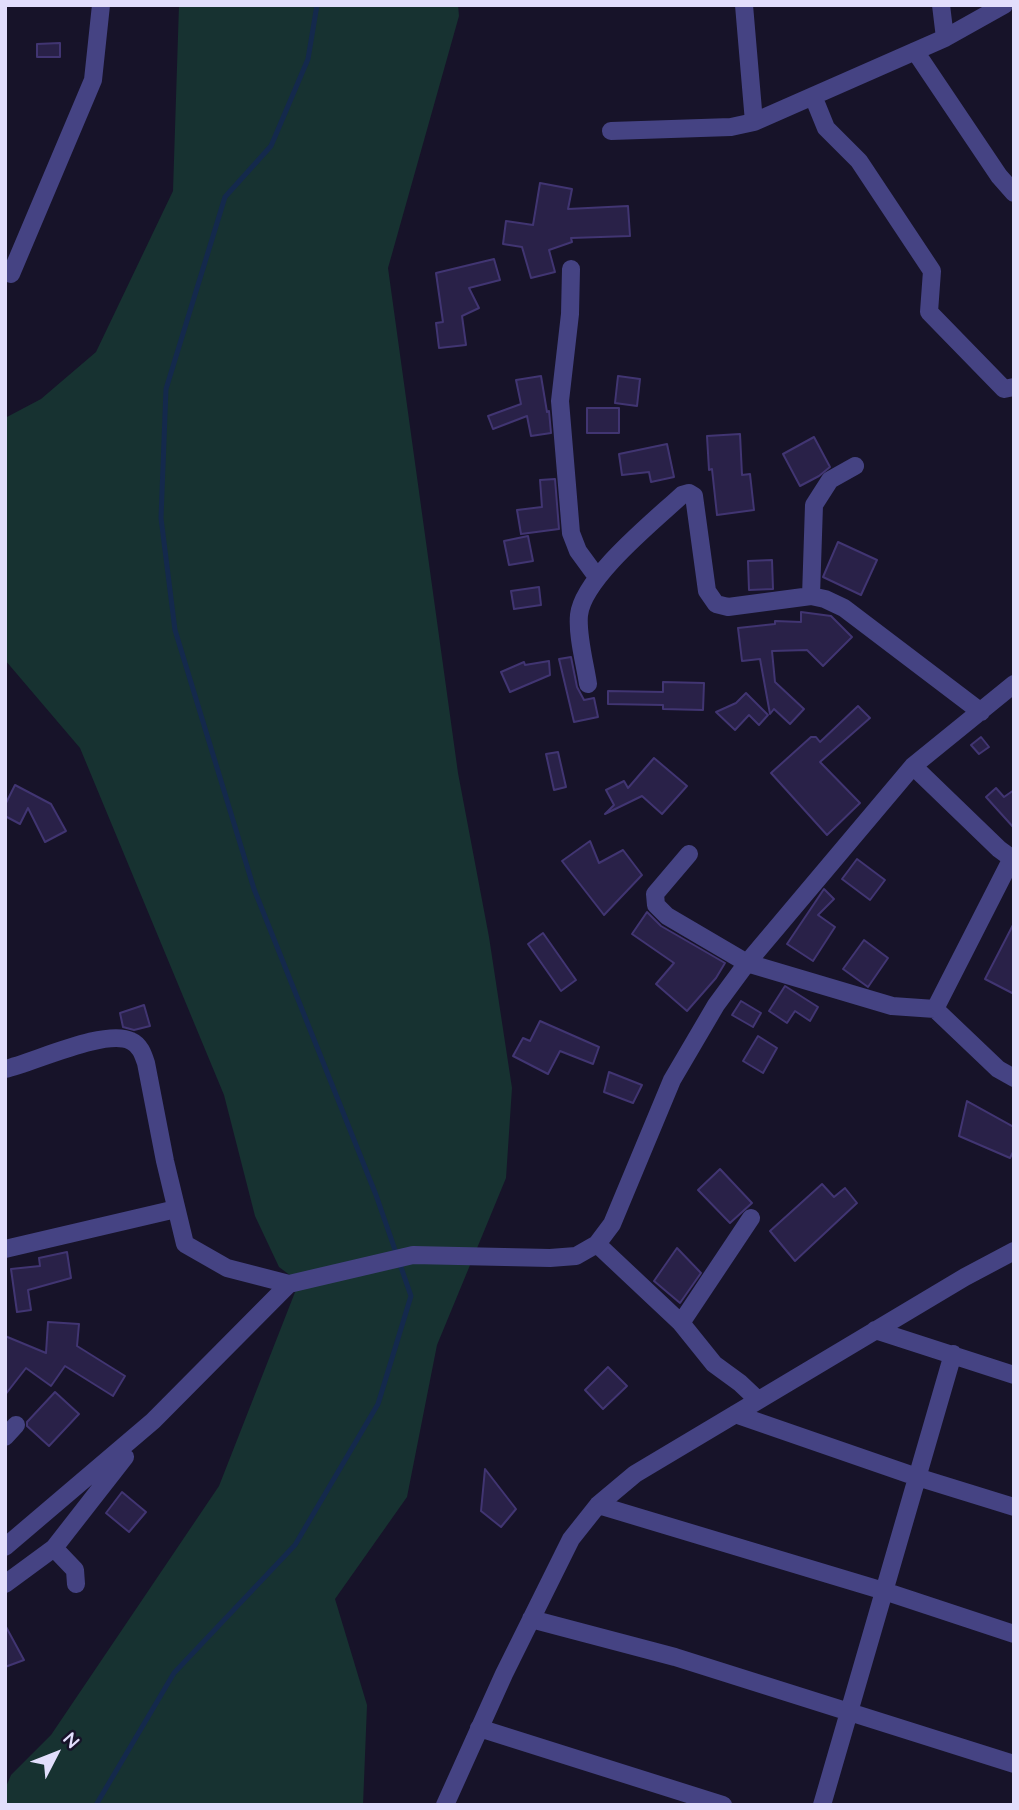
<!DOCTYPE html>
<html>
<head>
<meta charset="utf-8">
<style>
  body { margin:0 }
  #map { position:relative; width:1019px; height:1810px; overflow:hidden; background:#171329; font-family:Quicksand,sans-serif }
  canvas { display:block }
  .frame { position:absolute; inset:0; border:7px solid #e2defc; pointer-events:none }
  .north { position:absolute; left:21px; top:1719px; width:70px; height:70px; -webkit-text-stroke:5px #171329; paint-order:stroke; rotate:48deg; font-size:19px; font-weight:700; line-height:28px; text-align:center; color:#e2defc }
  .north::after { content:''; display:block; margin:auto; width:24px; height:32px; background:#e2defc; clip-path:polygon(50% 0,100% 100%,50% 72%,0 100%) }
</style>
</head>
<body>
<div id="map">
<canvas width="1019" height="1810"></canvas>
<div class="frame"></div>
<div class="north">N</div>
</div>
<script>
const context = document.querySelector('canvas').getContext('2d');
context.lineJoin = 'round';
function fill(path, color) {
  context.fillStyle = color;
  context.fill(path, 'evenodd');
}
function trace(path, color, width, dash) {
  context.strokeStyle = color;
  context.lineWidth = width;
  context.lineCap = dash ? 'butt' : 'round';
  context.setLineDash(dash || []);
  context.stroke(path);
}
fill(new Path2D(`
  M179 5H458L459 16 388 268 458 773 489 937 512 1088 506 1178 437 1345 407 1497 335 1599 367 1705 363 1805H5V1789L11 1775 51 1735 219 1486 299 1282 279 1267 255 1216 224 1095 80 748 5 660V418L41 399 96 352 173 191Z`), '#173231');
trace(new Path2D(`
  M96 1805 174 1673 295 1545 378 1404 411 1296 376 1195 254 889 175 630 161 518 166 389 225 197 271 146 308 59 317 5`), '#14294c', 5);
const building = new Path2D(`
  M60 43V57H37V44Z
  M540 183 572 189 568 209 628 206 630 236 571 238 572 242 549 250 555 272 531 278 522 247 503 244 506 221 533 225Z
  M494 259 500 280 469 288 479 308 462 316 466 345 439 348 436 323 443 322 436 273Z
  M541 376 547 412 549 411 551 433 531 436 527 416 493 429 488 416 521 404 516 380Z
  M618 376 640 379 637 406 615 403Z
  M587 408H619V433H587Z
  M740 434 742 475 750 474 754 510 717 515 712 469 709 470 707 436Z
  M814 437 830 467 819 476 800 486 783 454Z
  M667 444 674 477 651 482 649 472 622 475 619 454Z
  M555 479 559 529 521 534 517 510 542 507 540 480Z
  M528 536 533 561 509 565 504 541Z
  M838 542 877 560 861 595 823 577Z
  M772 560 773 589 749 590 748 561Z
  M539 587 541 605 514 609 511 591Z
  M801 612 831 616 852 637 823 666 807 650 772 651 775 682 804 709 790 724 774 709 770 714 760 659 742 661 738 628 775 624V621L801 622Z
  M571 657 577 687 584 700 594 698 598 717 574 722 559 659Z
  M549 661 550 675 510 692 501 672 524 662 525 665Z
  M663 682 704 683 703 710 663 709V705L608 704V691L663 692Z
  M746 693 768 715 759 725 749 715 735 730 716 712 736 703Z
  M858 706 870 718 820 762 860 803 827 835 771 773 811 737H816L820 742Z
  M981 737 989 747 979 754 971 745Z
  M558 752 566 787 554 790 546 754Z
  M654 758 687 786 662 814 642 796 605 814 614 805 606 790 624 781 628 788Z
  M15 785 51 804 66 831 45 842 28 808 20 824 5 816V805Z
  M996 788 1004 797 1014 790V828L986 797Z
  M590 841 599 863 623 850 642 875 604 915 562 861Z
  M857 859 885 880 870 900 842 879Z
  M824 889 834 899 818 915 835 927 813 961 787 944Z
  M647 912 661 926 725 963 716 978 687 1011 656 984 674 963 632 934Z
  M1014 923V994L985 979Z
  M543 933 576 980 561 991 528 944Z
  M864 940 888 958 868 987 843 969Z
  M785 986 818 1007 810 1021 795 1011 787 1023 769 1011Z
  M741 1001 761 1013 753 1027 732 1015Z
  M144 1005 150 1026 134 1030 123 1027 120 1013Z
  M540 1021 599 1047 593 1064 560 1051 548 1074 513 1056 523 1038 530 1041Z
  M758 1036 777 1048 763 1073 743 1061Z
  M609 1072 642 1085 633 1103 604 1092Z
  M967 1101 1014 1127V1150L1010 1158 959 1136Z
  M720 1169 752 1203 730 1223 698 1190Z
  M822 1184 834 1197 845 1188 857 1203 795 1261 770 1231Z
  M677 1248 701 1273 680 1303 654 1281Z
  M67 1252 71 1278 28 1290 31 1310 17 1312 11 1269 40 1266 39 1258Z
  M48 1322 79 1324 77 1346 125 1376 113 1396 65 1366 51 1386 26 1368 5 1395V1336L46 1353Z
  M608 1367 627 1386 603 1409 585 1390Z
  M55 1392 79 1414 49 1446 27 1426V1422Z
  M485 1469 516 1509 501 1527 481 1511Z
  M122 1492 146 1512 129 1532 106 1513Z
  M5 1625 24 1660 5 1667Z`);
fill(building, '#292148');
trace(building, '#413572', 2);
trace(new Path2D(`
  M744 5 754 122
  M941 5 945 38
  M915 51 999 176 1014 193
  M813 96 826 128 859 161 932 271 929 312 1004 389 1014 387
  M611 131 731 127 754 122 945 38 1004 5
  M571 269 570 314 560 401 571 533 578 551 597 577
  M11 274 93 80 101 5
  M811 596 814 505 830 480 855 466
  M588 684C585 664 577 635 579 615 583 578 654 521 682 495L689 493 694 496 707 591 716 604 728 607 811 596 825 599 844 608 981 712
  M913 766 999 849 1014 860
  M689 854 655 894 656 905 667 916 747 963 892 1006 935 1009 998 1069 1014 1078
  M935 1009 1012 858
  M5 1069C35 1062 106 1028 131 1041 140 1045 143 1054 146 1063L165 1161 185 1244 227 1268 289 1284
  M597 1244 681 1323 714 1364 740 1383 758 1400
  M5 1249 176 1209
  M681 1323 751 1218
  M875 1330 1014 1375
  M735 1414 917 1477 1014 1507
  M5 1437 16 1425
  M598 1505 884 1591 1014 1634
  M5 1547 153 1421 289 1284 413 1255 550 1258 576 1256 597 1244 612 1224 672 1080 716 1005 747 963 913 766 1014 684
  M54 1548 75 1570 76 1584
  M5 1584 54 1548 125 1457
  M531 1619 675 1657 1014 1764
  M479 1728 723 1805
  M445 1805 504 1674 571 1539 598 1505 635 1474 965 1277 1014 1251
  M822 1805 953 1354`), '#454383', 18);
</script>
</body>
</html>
